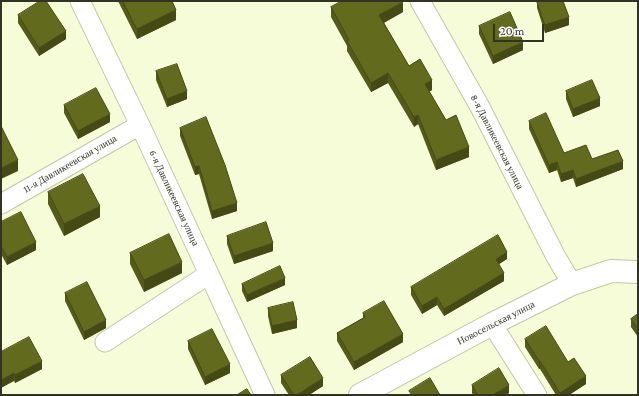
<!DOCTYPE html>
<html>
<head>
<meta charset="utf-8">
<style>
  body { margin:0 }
  #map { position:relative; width:639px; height:396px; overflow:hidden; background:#f6fcd7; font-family:"Crimson Pro",serif }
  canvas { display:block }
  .frame { position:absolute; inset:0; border:2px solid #313325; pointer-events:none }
  .scale { position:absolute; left:493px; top:24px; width:51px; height:18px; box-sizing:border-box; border:2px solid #313325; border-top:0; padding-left:5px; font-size:12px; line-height:14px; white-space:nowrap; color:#313325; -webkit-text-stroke:3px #fff; paint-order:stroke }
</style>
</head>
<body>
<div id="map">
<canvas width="639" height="396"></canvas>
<div class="frame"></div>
<div class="scale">20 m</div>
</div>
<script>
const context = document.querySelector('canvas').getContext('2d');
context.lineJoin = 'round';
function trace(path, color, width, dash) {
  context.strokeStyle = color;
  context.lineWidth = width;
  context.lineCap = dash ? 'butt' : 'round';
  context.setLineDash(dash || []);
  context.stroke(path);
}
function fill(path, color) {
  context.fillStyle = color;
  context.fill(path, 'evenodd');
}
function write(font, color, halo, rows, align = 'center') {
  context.font = font + ' "Crimson Pro",serif';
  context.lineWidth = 4;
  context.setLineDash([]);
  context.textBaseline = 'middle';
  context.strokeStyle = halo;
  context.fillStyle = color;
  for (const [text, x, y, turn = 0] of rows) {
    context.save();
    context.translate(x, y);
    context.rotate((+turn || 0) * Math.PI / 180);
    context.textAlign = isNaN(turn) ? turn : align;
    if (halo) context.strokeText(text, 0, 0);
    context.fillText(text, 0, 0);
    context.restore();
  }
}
const street = new Path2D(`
  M80 1 140 125 265 395
  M420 1 480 107 555 255 572 284
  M1 204 140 125
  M492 324 537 395
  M105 342 209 274`);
const secondary = new Path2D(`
  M360 395 492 324 572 284 611 271 638 272`);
trace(street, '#c1c7a3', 21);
trace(secondary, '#c1c7a3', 24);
trace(street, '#fff', 19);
trace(secondary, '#fff', 22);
fill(new Path2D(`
  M118 1H172L176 20 137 39Z
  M537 1 569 25 545 33 537 8Z
  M331 7 403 12 384 23 409 66 432 90 429 92 469 157 436 170 418 124 414 127 388 83 371 92 347 51V46L331 17Z
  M18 15 66 39 39 56 18 23Z
  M479 26 523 50 493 64 479 34Z
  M156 71 187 99 167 107 156 80Z
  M566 91 600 106 573 117 566 99Z
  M64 105 110 122 78 139 64 113Z
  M529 121 564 153 592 159 623 169 576 187 573 178 561 182 557 170 549 173 529 129Z
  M180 128 237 211 212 219 199 174 195 175 180 136Z
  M48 192 100 217 64 236 48 204Z
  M1 222 36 250 7 265 1 254Z
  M227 236 273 251 234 264 227 244Z
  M130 253 182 273 144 292 130 264Z
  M507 259 499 264 504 281 444 316 437 305 422 314 411 295V287Z
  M242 284 285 285 247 302 242 291Z
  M65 293 106 328 84 340 65 301Z
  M268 308 297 328 272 334 268 316Z
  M363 313 403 342 354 370 337 341V333L363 318Z
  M638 314V337L631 327V319Z
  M525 339 568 362 586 384 569 395H556L540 369H539L525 347Z
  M188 341 230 373 205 385 188 349Z
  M1 352 42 369 15 383Z
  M281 375 323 386 309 395H289L281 383Z
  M472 385 509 393 506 395H473L472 393Z`), '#545b19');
fill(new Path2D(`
  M403 2V12L379 25V15Z
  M176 10V20L137 39V29Z
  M569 17V25L545 33V25Z
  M66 31V39L39 56V48Z
  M523 42V50L493 64V56Z
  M388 73V83L371 92V83Z
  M432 80V90L425 94V84Z
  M187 91V99L167 107V99Z
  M600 98V106L573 117V109Z
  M110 114V122L78 139V131Z
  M418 115V124L414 127V117Z
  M469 147V157L436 170V160Z
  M18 160V171L1 179V168Z
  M623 161V169L576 187V179Z
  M557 162V170L549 173V165Z
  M199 166V174L195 175V167Z
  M573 170V178L561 182V174Z
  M237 203V211L212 219V211Z
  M100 206V217L64 236V224Z
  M36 242V250L7 265V257Z
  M273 243V251L234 264V256Z
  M507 252V259L496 266V259Z
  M182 262V273L144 292V280Z
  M504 273V281L444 316V309Z
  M285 278V285L247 302V295Z
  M437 297V305L422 314V306Z
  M106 320V328L84 340V332Z
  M297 320V328L272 334V326Z
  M403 334V342L354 370V362Z
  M42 361V369L15 383V375Z
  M539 361H540V369H539Z
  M230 364V373L205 385V377Z
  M14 373V381L1 388V380Z
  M586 376V384L569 395H560V393Z
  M323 378V386L309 395H297Z
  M509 385V393L506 395H493Z`), '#454a14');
const building = new Path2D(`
  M40 1H46L66 31 39 48 18 15Z
  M123 1H172L176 10 137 29Z
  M342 1H402L403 2 379 15 409 66 420 59 432 80 425 84 446 120 456 115 469 147 436 160 418 115 414 117 388 73 371 83 347 41 349 40 331 7Z
  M537 1H563L569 17 545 25Z
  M510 12 523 42 493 56 479 26Z
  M177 64 187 91 167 99 156 71Z
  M592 80 600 98 573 109 566 91Z
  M96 88 110 114 78 131 64 105Z
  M546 113 564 153 586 145 592 159 618 150 623 161 576 179 573 170 561 174 557 162 549 165 529 121Z
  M206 117 225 165 237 203 212 211 199 166 195 167 180 128Z
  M1 126 18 160 1 168Z
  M83 174 100 206 64 224 48 192Z
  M21 212 36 242 7 257 1 246V222Z
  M266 222 273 243 234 256 227 236Z
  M169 234 182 262 144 280 130 253Z
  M498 235 507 252 496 259 504 273 444 309 437 297 422 306 411 287Z
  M280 266 285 278 247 295 242 284Z
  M87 282 106 320 84 332 65 293Z
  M384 301 403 334 354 362 337 333 365 317 363 313Z
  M293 302 297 320 272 326 268 308Z
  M638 314V329L631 319Z
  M546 326 568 362 574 358 586 376 560 393 540 361H539L525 339Z
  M212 329 230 364 205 377 188 341Z
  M29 337 42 361 15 375 14 373 1 380V352Z
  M310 357 323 378 297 395H294L281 375Z
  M499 368 509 385 493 395H478L472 385Z
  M430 378 440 395H412L409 391Z
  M247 389 251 395H237Z`);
fill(building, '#626a1d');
trace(building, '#454a14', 1);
write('10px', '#313325', '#fff', [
  ["8-я Давликеевская улица",497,142,63],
  ["11-я Давликеевская улица",70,164,-30],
  ["6-я Давликеевская улица",174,198,65],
  ["Новосельская улица",496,323,-27]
]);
</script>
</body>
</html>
